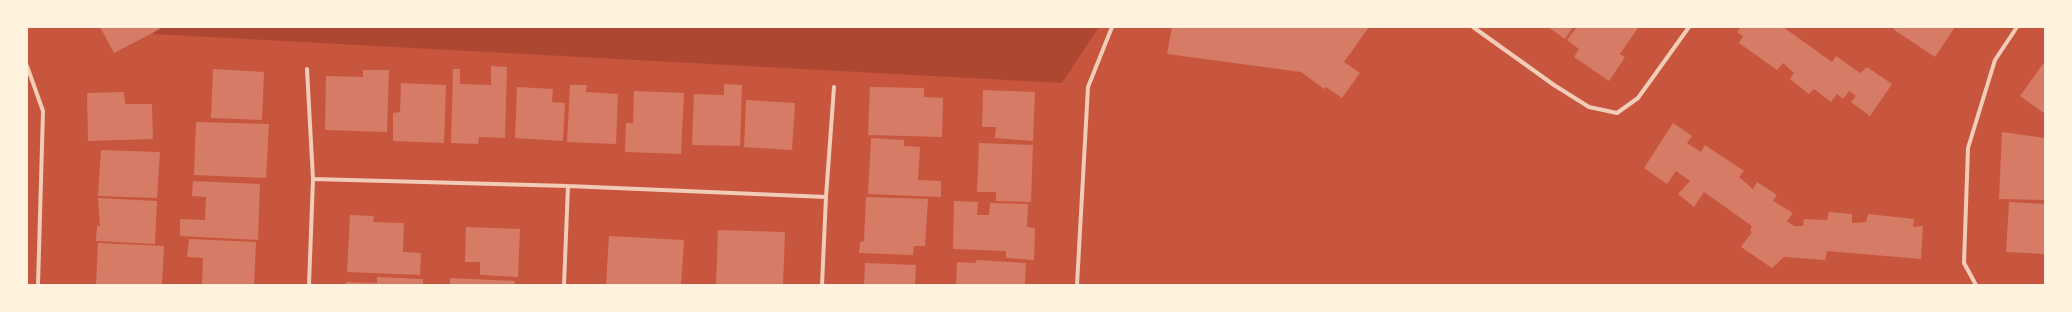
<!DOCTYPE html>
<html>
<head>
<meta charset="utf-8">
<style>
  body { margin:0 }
  #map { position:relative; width:2072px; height:312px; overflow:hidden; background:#c8553d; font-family:"Roboto Condensed",sans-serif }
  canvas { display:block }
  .frame { position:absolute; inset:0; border:28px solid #fff3e0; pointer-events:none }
</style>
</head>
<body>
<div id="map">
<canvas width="2072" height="312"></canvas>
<div class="frame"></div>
</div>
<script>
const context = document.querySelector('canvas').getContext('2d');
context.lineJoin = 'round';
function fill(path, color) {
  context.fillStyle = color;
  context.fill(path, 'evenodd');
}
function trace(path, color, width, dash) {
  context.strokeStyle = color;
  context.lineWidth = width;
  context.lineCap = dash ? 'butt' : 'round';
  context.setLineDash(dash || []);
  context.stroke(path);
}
fill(new Path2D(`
  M151 27H1099L1062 83 154 34Z`), '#ae4732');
fill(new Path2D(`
  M100 27H159L160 29 114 53Z
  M1172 27H1369L1344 62 1360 73 1342 98 1326 87 1324 89 1301 72 1167 54Z
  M1548 27H1573L1565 39Z
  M1577 27 1638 28 1620 54 1625 57 1609 81 1574 57 1579 49 1567 40Z
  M1741 27H1783L1832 62 1836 56 1860 73 1867 67 1892 84 1870 116 1851 102 1856 96 1849 91 1843 99 1837 94 1831 102 1814 89 1809 94 1790 79 1794 73 1783 63 1777 70 1739 43 1743 36 1737 32Z
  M1894 27H1955L1935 57 1893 29Z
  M2045 61V114L2020 96Z
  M491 66 507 67 505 138 479 137 478 144 451 143 453 69H460V84L491 85Z
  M213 69 264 72 262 120 211 118Z
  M363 70H389L387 132 325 130 326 76 363 77Z
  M401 83 446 85 444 143 393 141V113L400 112Z
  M724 84 742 85 740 146 692 145 694 94 724 95Z
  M570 85H587L586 92 618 94 616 144 567 142Z
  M517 87 553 89 552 102 565 103 563 141 515 138Z
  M870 87 924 88V97L943 98 942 137 868 135Z
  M983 90 1035 92 1033 141 995 138 996 127H982Z
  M634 91 684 93 681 154 625 152 626 123H633Z
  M124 92 125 104H152L153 139 88 141 87 93Z
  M746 100 795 103 792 150 744 147Z
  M196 122 269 124 266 178 194 175Z
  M1673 123 1692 136 1687 143 1701 152 1705 145 1744 171 1739 177 1753 189 1757 182 1777 195 1773 201 1793 213 1787 221 1794 226H1803L1804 219 1827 220 1829 212 1852 214V223L1866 222 1868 214 1914 219 1913 227 1923 226 1921 259 1827 251 1825 260 1784 257 1772 268 1741 247 1752 232 1750 231 1752 226 1704 192 1694 207 1678 194 1690 181 1676 171 1667 184 1644 168Z
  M2002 132 2045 138V200L1999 199Z
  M871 138 904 140V146L920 147 918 180 941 181V197L868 194Z
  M979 143 1033 145 1031 202 996 201V192H977Z
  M101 150 160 152 157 198 98 196Z
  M193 181 260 184 258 240 180 236V219L205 220 206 197 192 196Z
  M866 197 928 199 925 246H914L913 255 859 253 860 242 864 241Z
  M98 198 157 201 155 244 96 241 97 226H100Z
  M954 201 978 202 977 215H989L990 203 1028 204 1027 227 1035 228 1034 260 1006 258V251L953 249Z
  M2009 202 2045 204V254L2006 252Z
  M350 215 374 216 373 222 404 223 403 252 421 253 420 275 347 272Z
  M466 227 520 229 518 277 480 275V262H465Z
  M718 230 785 232 783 285H716Z
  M609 236 684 240 681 285H606Z
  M189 239 256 242 254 285H202L203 258 187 257Z
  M98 243 164 246 162 285H96Z
  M976 260 1026 263 1025 285H956L957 262 976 263Z
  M865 263 916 265 915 285H864Z
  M377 277 423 279V285H346V282L377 283Z
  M450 278 515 281V285H450Z`), '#d67c66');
trace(new Path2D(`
  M1473 27 1554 85 1589 107 1617 113 1638 98 1689 27
  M27 66 43 111 38 285
  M307 69 313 179 309 285
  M313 179 568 186 826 197
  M564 285 568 186
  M822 285 826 197 834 87
  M1077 285 1088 87 1112 27
  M1976 285 1964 263 1968 148 1995 60 2017 27`), '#f1ccb7', 4);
</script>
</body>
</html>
